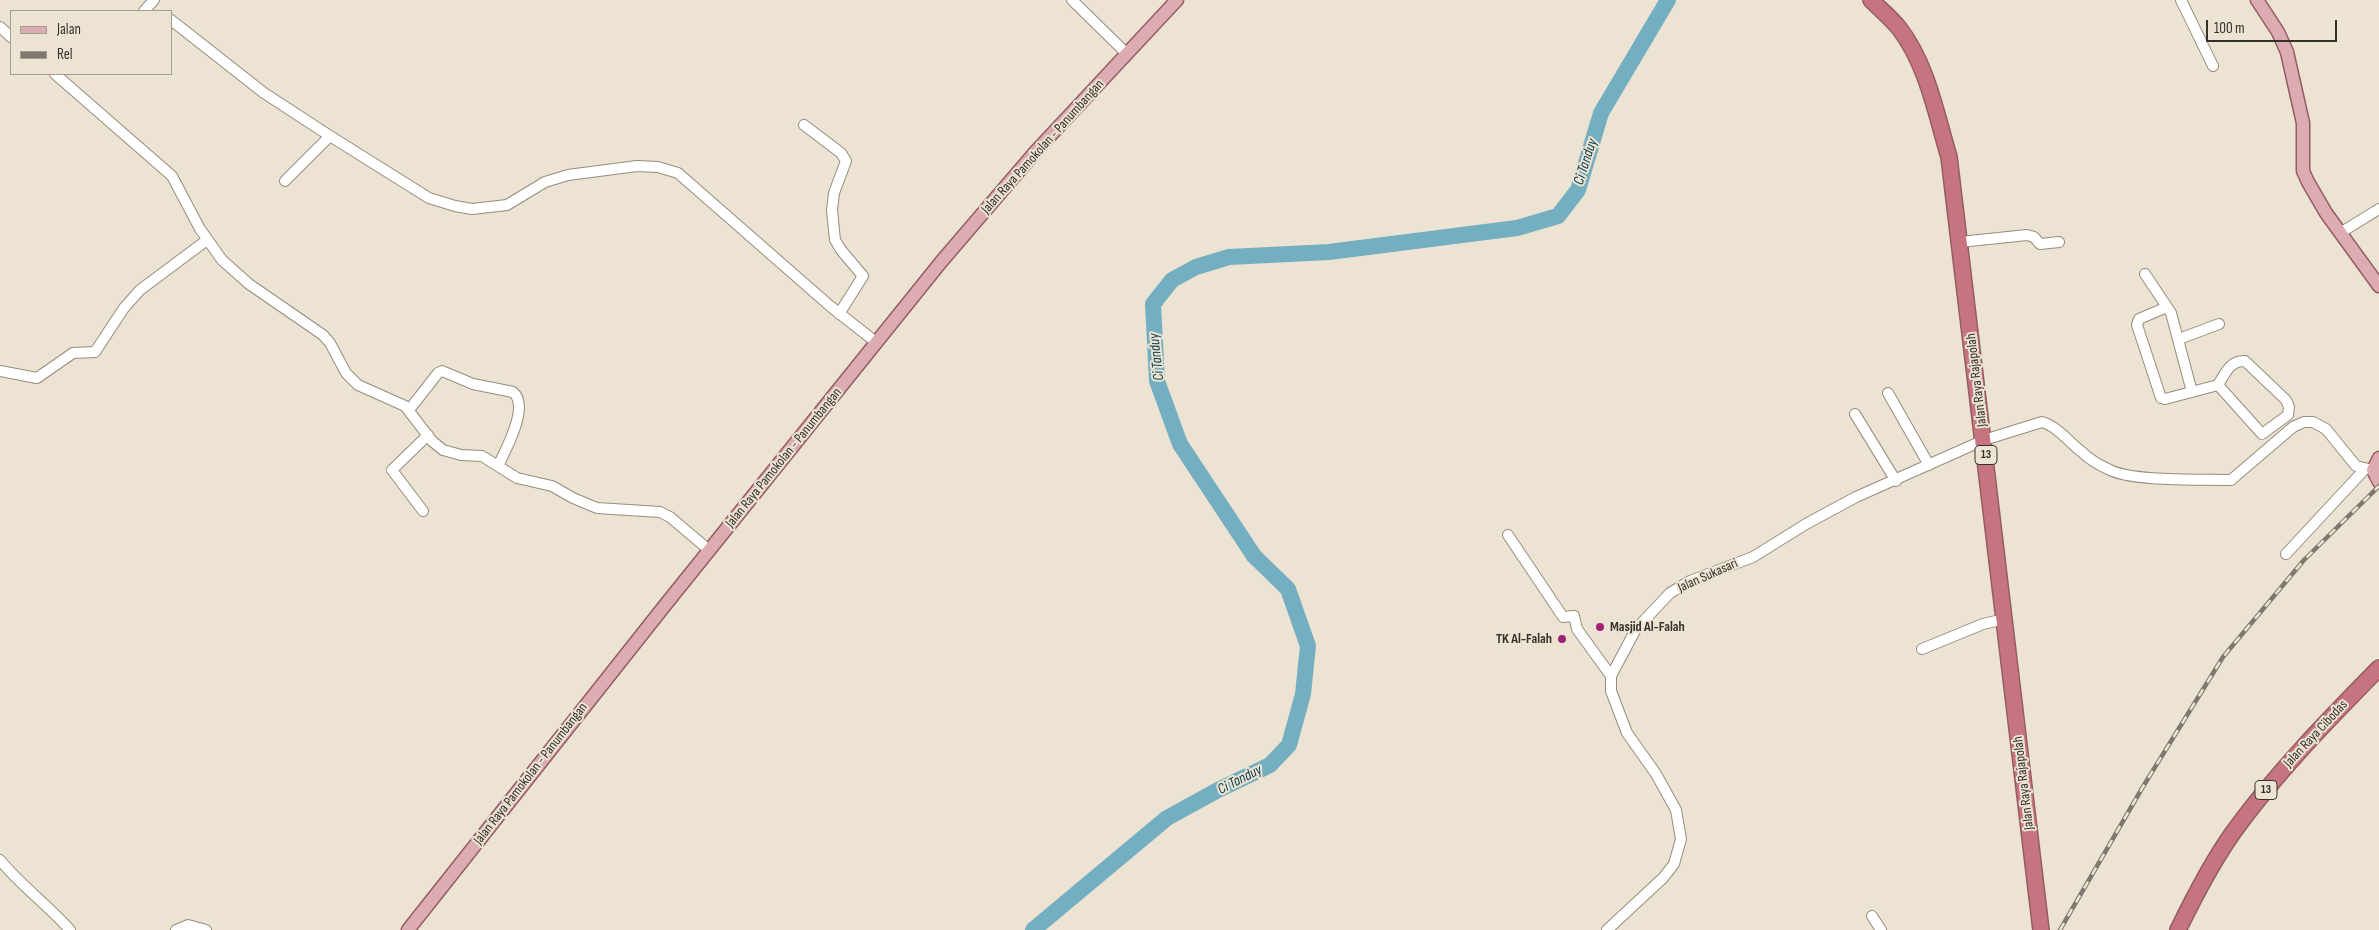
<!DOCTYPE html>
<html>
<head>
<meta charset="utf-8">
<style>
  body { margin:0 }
  #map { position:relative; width:2379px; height:930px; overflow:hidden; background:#ede3d3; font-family:"Sofia Sans Condensed",sans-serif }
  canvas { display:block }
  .legend { position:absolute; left:10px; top:10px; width:162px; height:65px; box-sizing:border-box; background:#ede3d3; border:1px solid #a39c8f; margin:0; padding:6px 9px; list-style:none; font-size:15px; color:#34312a }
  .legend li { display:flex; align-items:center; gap:10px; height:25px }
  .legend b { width:25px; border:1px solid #a39c8f }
  .scale { position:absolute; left:2206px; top:20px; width:131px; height:22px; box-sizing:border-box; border:2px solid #34312a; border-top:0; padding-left:6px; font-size:15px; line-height:18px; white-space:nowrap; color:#34312a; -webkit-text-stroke:4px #ede3d3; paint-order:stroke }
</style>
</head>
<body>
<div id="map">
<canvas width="2379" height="930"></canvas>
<ul class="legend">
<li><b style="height:6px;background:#ddacb3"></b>Jalan</li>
<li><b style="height:6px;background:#7e786e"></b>Rel</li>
</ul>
<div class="scale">100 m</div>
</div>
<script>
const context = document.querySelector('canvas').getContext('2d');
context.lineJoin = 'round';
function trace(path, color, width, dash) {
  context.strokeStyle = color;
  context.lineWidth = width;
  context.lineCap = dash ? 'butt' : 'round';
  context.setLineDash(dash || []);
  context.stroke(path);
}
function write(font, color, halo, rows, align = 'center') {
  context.font = font + ' "Sofia Sans Condensed",sans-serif';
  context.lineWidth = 4;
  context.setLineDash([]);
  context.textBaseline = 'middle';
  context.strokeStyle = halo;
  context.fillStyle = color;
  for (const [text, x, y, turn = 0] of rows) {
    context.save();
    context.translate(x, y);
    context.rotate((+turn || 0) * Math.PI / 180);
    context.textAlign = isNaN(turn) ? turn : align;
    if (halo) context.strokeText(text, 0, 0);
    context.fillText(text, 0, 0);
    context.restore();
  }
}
trace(new Path2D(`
  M1033 930 1167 818 1218 790 1270 765 1289 745 1303 694 1308 646 1288 589 1254 556 1180 444 1157 381 1153 304 1172 280 1196 267 1229 257 1329 252 1517 228 1558 216 1578 190 1601 113 1668 0`), '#74aec1', 16);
const minor = new Path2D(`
  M1072 0 1127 54
  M2181 0 2213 66
  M144 11 154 0
  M171 20 264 93 330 136 429 198 455 206 472 209 507 205 545 182 568 175 637 166 658 167 678 173 830 306 877 343
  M0 27 11 37
  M55 74 172 176 200 229 222 260 249 284 323 335 330 343 346 373 358 385 405 406 432 441 443 450 461 455 482 456 517 478 552 486 573 498 597 508 660 512 670 517 709 550
  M804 125 841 153 846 161 834 193 832 210 835 240 841 250 863 276 839 314
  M285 181 330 136
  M2340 233 2379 209
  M1960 242 2027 235 2034 237 2040 244 2059 242
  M2145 274 2171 313 2192 392
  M2167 307 2139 319 2137 325 2161 398 2165 399 2218 385C2225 374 2230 360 2245 361L2286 400 2289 407 2288 415 2262 434 2218 385
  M2179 339 2219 324
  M0 371 37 378 73 353 95 352 124 308 140 290 207 240
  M1888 393 1929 465
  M409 410 438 373 442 371 473 384 513 392C530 406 506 449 498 466
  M1855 414 1896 481
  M423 511 392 470 428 435
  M1508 535 1563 617 1574 616 1577 629 1611 676
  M2286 554 2364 470
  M1922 649 1983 624 2005 619
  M0 860C21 886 48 905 70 930
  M1872 916 1881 930
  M176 930 188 925 206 930
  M1607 930 1663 878 1674 864 1681 839 1676 810 1656 774 1627 733 1611 691V676L1636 629 1670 593 1690 581 1753 557 1806 524 1856 497 1984 440 2042 422C2057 426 2070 443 2082 452 2089 459 2099 465 2108 469 2131 482 2201 479 2231 480L2293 427 2304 422H2313L2326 429 2356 466 2373 470`);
const major = new Path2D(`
  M2257 0 2278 32 2287 52 2303 123V171L2308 182 2326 213 2379 286
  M2379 458 2373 470 2379 482
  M408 930 666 604 941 262 1037 150 1177 0`);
const highway = new Path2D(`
  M1871 0C1880 9 1891 18 1899 28 1927 64 1936 114 1949 157L2041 930
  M2178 930C2194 897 2211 864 2232 834 2275 774 2328 720 2379 668`);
trace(minor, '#958c7d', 12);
trace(major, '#945d63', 15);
trace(highway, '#945d63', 18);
trace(minor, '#fff', 10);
trace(major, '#ddacb3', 12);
trace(highway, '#c77481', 15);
const rail = new Path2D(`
  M2060 930 2144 785 2223 657 2304 560 2379 486`);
trace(rail, '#7e786e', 4.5);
trace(rail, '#ede3d3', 2.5, [8]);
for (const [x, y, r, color] of [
  [1600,627,5,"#a12274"],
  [1562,639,5,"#a12274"]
]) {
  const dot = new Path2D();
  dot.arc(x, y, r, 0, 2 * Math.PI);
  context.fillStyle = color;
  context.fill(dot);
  trace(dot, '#ede3d3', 2);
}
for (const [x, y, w] of [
  [1986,455,22],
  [2266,790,22]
]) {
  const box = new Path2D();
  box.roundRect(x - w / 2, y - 9.5, w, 19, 4);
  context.fillStyle = '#ede3d3';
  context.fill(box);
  trace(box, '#34312a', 1);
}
write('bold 12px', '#34312a', null, [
  ["13",1986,455],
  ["13",2266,790]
]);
write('14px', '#34312a', '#ede3d3', [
  ["Jalan Raya Pamokolan - Panumbangan",1043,147,-48],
  ["Jalan Raya Rajapolah",1977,380,-97],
  ["Jalan Raya Pamokolan - Panumbangan",784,458,-51],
  ["Jalan Sukasari",1708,576,-24],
  ["Jalan Raya Cibodas",2316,734,-47],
  ["Jalan Raya Pamokolan - Panumbangan",531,774,-52],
  ["Jalan Raya Rajapolah",2024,783,-97]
]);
write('bold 14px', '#34312a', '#ede3d3', [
  ["Masjid Al-Falah",1610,627],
  ["TK Al-Falah",1552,639,"right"]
], 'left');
write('italic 15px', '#0a404e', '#ede3d3', [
  ["Ci Tanduy",1586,162,-72],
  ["Ci Tanduy",1157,357,-96],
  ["Ci Tanduy",1240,780,-27]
]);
</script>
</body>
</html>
